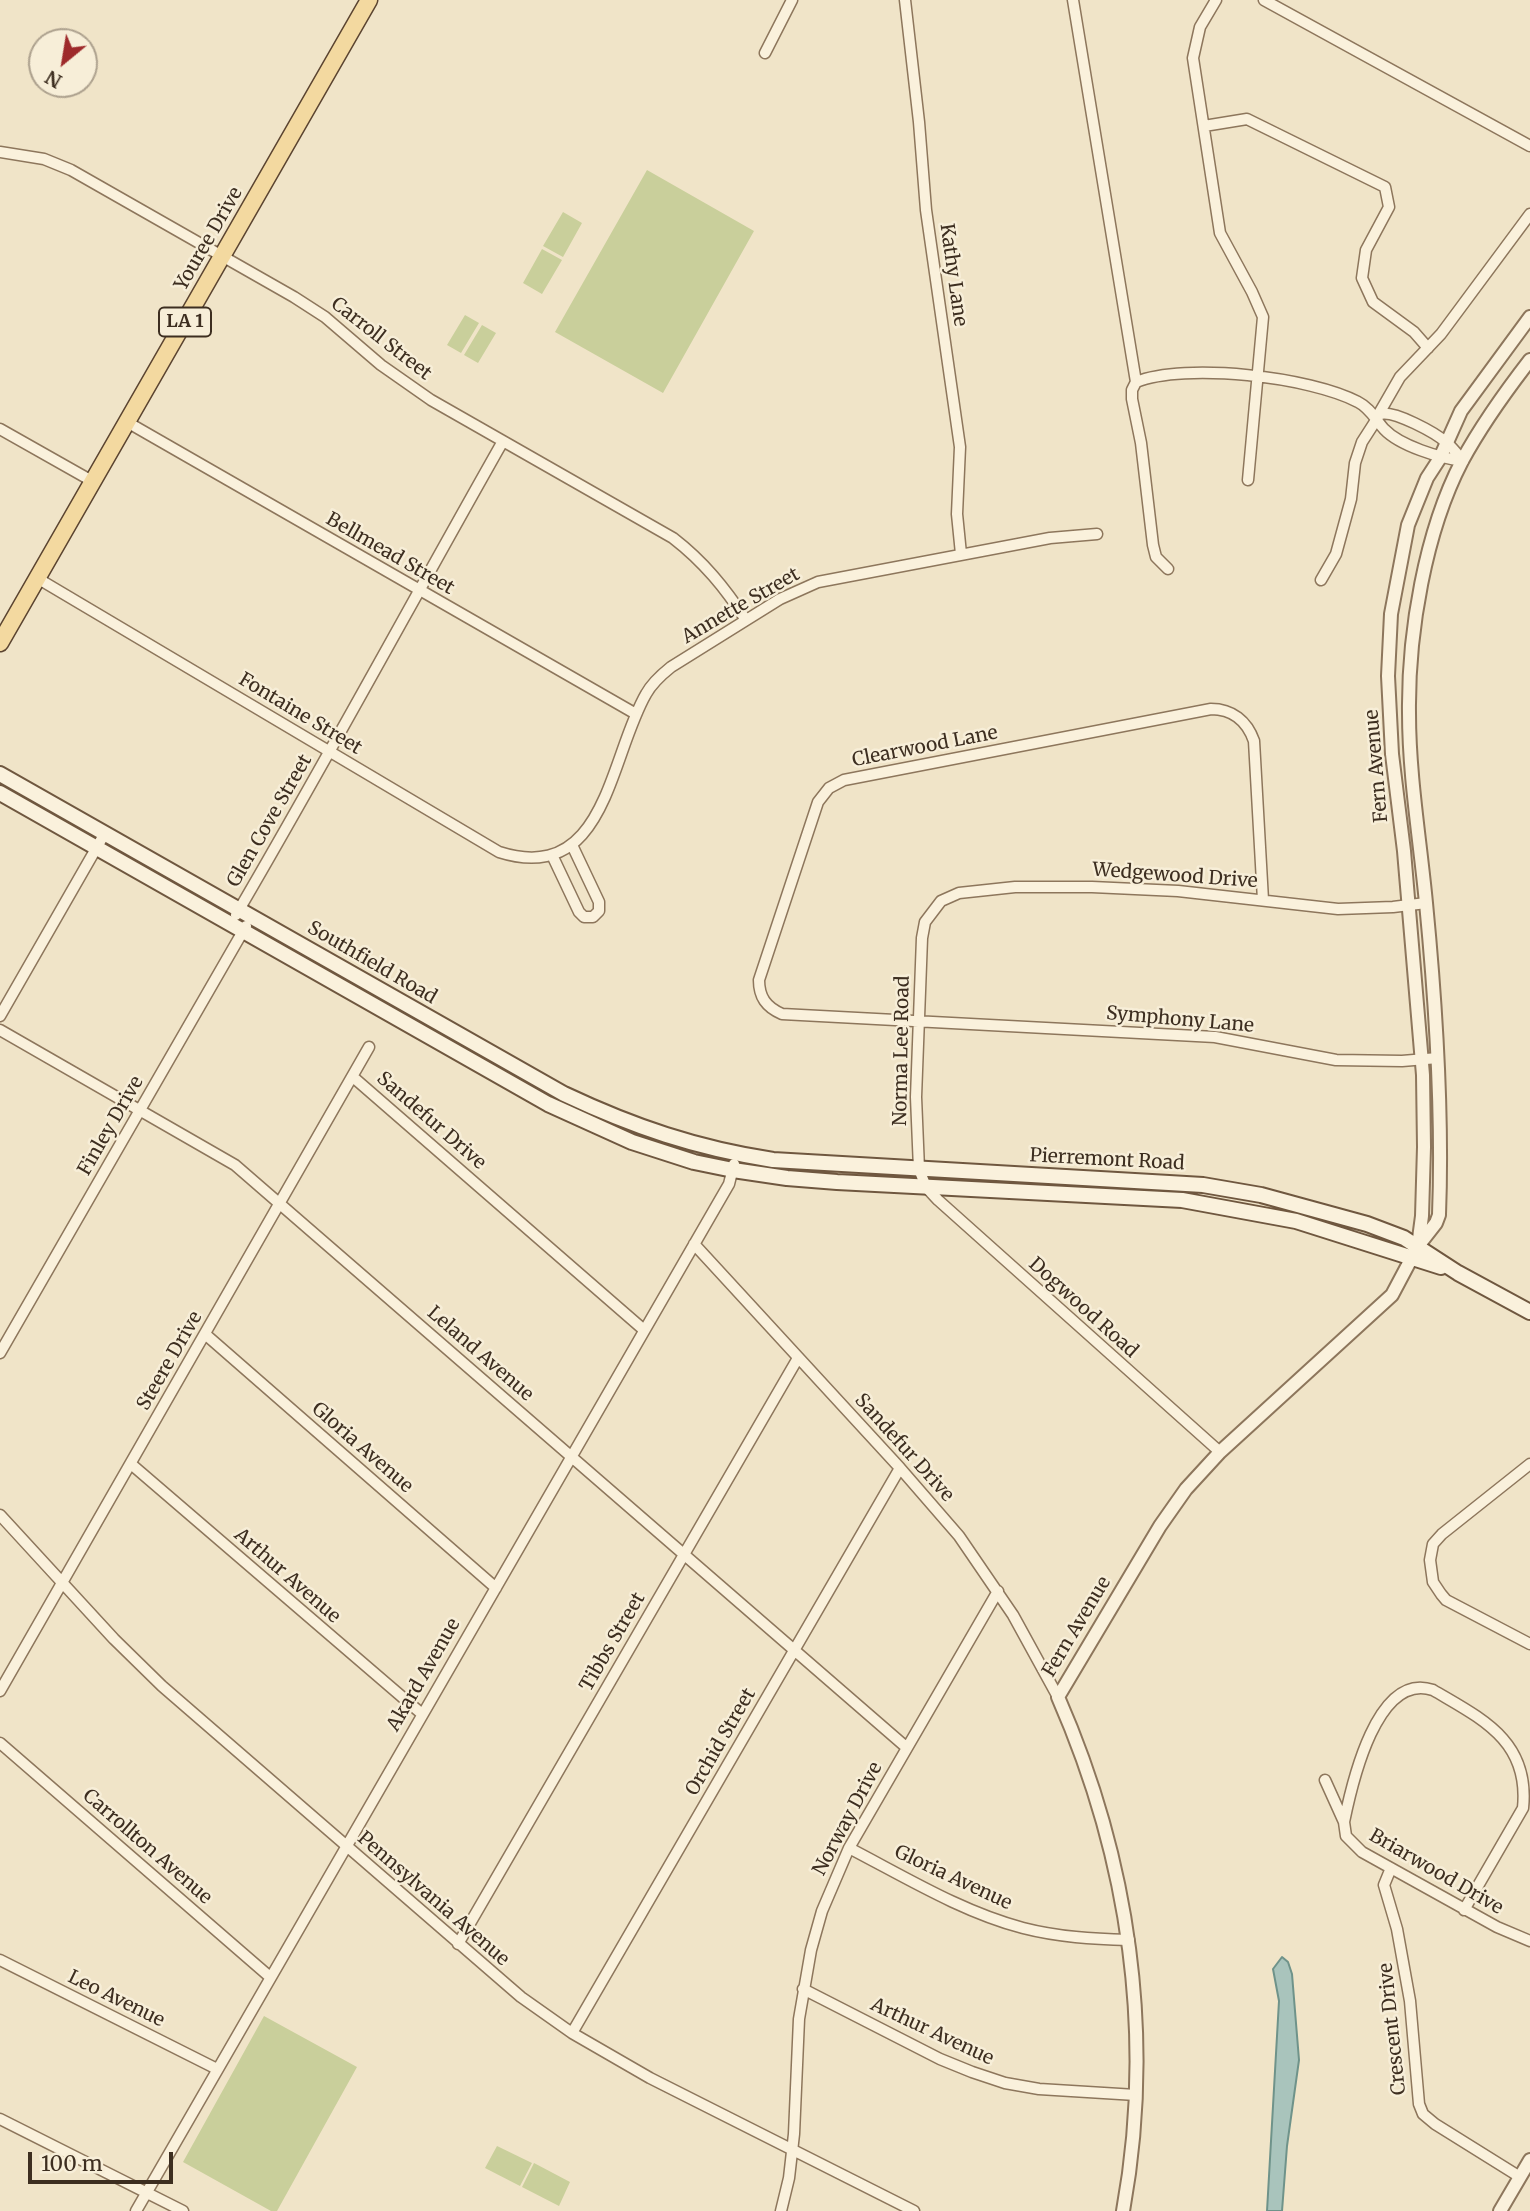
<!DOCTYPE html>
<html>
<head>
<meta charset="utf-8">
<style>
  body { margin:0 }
  #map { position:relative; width:1530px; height:2211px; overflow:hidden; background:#f0e4c8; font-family:Merriweather,serif }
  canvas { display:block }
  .north { position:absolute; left:28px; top:28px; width:70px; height:70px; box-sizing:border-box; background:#f7eed8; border:2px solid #ada18e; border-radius:50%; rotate:210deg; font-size:19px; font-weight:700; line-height:28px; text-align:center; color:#3d2e20 }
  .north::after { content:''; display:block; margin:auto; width:24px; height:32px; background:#9e2a2b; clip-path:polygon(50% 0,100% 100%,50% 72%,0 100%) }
  .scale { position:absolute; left:28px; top:2152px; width:145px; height:32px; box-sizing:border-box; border:4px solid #3d2e20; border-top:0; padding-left:9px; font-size:21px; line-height:24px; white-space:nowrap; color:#3d2e20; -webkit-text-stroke:5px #f7eed8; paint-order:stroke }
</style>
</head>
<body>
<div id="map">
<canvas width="1530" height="2211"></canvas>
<div class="north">N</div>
<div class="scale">100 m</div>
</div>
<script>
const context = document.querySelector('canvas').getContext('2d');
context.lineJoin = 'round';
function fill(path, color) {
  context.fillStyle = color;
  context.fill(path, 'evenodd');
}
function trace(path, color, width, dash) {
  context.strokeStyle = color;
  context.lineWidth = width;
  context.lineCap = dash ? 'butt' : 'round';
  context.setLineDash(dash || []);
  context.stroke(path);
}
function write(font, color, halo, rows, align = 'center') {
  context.font = font + ' Merriweather,serif';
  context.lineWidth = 5;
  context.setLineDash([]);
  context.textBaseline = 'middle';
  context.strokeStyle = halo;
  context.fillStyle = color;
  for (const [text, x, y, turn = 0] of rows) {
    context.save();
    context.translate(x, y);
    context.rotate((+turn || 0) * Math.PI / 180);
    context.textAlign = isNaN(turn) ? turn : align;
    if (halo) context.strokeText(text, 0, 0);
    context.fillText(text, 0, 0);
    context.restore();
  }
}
fill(new Path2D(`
  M647 170 754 231 663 393 555 332Z
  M563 212 582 223 563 257 543 246Z
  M542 249 562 260 542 294 523 283Z
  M465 315 479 323 461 353 447 345Z
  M482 325 496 333 478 363 464 355Z
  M264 2016 357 2067 277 2211H271L183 2162Z
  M497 2146 532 2163 520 2186 485 2168Z
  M534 2163 570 2182 559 2206 522 2187Z`), '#c9cf9b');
const water = new Path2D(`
  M1282 1957 1288 1962 1292 1974 1299 2060 1287 2146 1282 2211H1267L1279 2001 1273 1969Z`);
fill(water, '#a9c4bc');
trace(water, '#6f938a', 2);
const minor = new Path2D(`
  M905 0 919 122 926 210 960 447 957 514 961 554
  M1073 0 1136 382
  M1216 0 1200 27 1193 58 1220 233 1252 292 1263 317 1248 480
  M1264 0 1530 146
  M765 53 792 0
  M1204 126 1247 119 1385 187 1389 207 1366 250 1362 278 1373 302 1414 332 1428 348
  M0 152 44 159 71 170 294 297 325 317 381 365 431 400 673 538C704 562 725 588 746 620
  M1377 417 1400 377 1441 334 1530 214
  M127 422 636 714
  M0 429 92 481
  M1168 569 1156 557 1153 545 1141 443 1132 399V390L1136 382C1185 362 1311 377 1358 402 1370 408 1375 419 1384 429 1400 446 1440 458 1463 461
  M37 578 499 852C606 886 609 758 646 694 652 683 661 675 671 667L780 599 818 582 1050 538 1097 534
  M1321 580 1336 554 1351 499 1355 463 1362 442 1380 414C1394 410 1436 433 1447 443 1453 448 1458 455 1463 461
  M552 855 579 912 584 917H593L599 911V902L572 845
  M1263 900 1254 741C1247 721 1232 709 1211 709L844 780 829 788 818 802 759 980C759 997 766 1007 782 1014L1215 1037 1336 1060 1402 1061 1438 1058
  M236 915C328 758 414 598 503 441
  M0 1016 105 833
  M0 1030 235 1165 906 1747
  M353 1077 644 1330
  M694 1244 900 1468 959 1536 1013 1615 1058 1697
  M205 1334 496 1588
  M0 1353 246 926
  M1220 1452 938 1200 926 1187 919 1169 916 1097 922 938 925 922 941 901 959 893 1015 887H1092L1178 891 1338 909 1393 907 1426 903
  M131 1464 422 1714
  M1530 1464 1442 1534 1433 1544 1430 1560 1433 1582 1441 1594 1446 1600 1530 1644
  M0 1515 114 1639 162 1686 521 1997 572 2033 650 2078 914 2211
  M0 1691 369 1047
  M0 1743 270 1977
  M1325 1780 1344 1822 1346 1836 1362 1852 1497 1927 1530 1941
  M1344 1822C1352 1783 1377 1671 1433 1690 1480 1718 1530 1740 1523 1808L1464 1910
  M849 1848C905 1877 962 1912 1023 1928 1058 1937 1093 1939 1129 1940
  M1391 1868 1384 1885 1397 1929 1410 2001 1419 2104 1423 2114 1435 2124 1520 2177
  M458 1944 798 1358
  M0 1960 217 2069
  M803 1989 940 2059 972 2072 1005 2083 1039 2089 1136 2095
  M572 2033 900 1468
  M0 2119 183 2211
  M136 2211 729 1184 734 1164
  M781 2211 789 2178 794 2134 799 2019 811 1950 822 1911 849 1848 998 1591`);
const tertiary = new Path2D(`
  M1418 1246 1422 1216 1424 1147 1423 1075 1404 851 1392 754 1388 676 1391 614 1408 525 1427 478 1440 458 1461 411 1530 317
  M1123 2211C1155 2036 1129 1859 1058 1697L1160 1526 1186 1489 1220 1452 1392 1295 1418 1246 1436 1223 1439 1215C1443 1111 1436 1006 1426 903 1420 840 1409 776 1409 713 1408 633 1425 532 1462 461 1481 426 1506 391 1530 360
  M1500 2211 1530 2160`);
const secondary = new Path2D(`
  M0 774 564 1094C634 1127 696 1148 773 1160L1169 1183 1203 1185 1261 1195 1367 1224 1404 1238 1458 1273 1530 1312
  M0 793 548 1104 632 1142 694 1162 733 1170 787 1178 837 1182 1182 1200 1296 1221 1441 1267`);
const primary = new Path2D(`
  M0 643 369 0`);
trace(minor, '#8d765c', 13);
trace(tertiary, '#8d765c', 16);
trace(secondary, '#6f573f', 18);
trace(primary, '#5b4430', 19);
trace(minor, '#faf1dc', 10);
trace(tertiary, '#faf1dc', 12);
trace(secondary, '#faf1dc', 14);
trace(primary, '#f3d9a0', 16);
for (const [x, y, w] of [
  [185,322,52]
]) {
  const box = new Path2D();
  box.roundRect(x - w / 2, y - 14.5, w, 29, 5);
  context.fillStyle = '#f7eed8';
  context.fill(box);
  trace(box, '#3d2e20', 2);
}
write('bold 18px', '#3d2e20', null, [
  ["LA 1",185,322]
]);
write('19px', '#3d2e20', '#f7eed8', [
  ["Youree Drive",209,239,-60],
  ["Kathy Lane",953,275,82],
  ["Carroll Street",381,339,38],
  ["Bellmead Street",390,554,30],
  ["Annette Street",741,606,-30],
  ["Fontaine Street",300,714,31],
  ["Clearwood Lane",925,747,-11],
  ["Fern Avenue",1377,766,-95],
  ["Glen Cove Street",270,821,-60],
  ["Wedgewood Drive",1175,876,4],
  ["Southfield Road",372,963,30],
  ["Symphony Lane",1180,1020,5],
  ["Norma Lee Road",902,1051,-89],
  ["Sandefur Drive",431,1121,41],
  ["Finley Drive",111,1126,-60],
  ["Pierremont Road",1107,1160,3],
  ["Dogwood Road",1083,1308,42],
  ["Leland Avenue",480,1354,41],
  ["Steere Drive",170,1361,-60],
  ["Gloria Avenue",362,1448,41],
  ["Sandefur Drive",904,1448,48],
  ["Arthur Avenue",287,1576,41],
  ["Fern Avenue",1077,1627,-59],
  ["Tibbs Street",613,1642,-60],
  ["Akard Avenue",424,1675,-60],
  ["Orchid Street",721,1742,-60],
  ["Norway Drive",848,1819,-62],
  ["Carrollton Avenue",147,1847,41],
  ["Briarwood Drive",1436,1872,30],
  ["Gloria Avenue",953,1878,25],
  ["Pennsylvania Avenue",433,1899,41],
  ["Leo Avenue",116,1999,26],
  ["Crescent Drive",1393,2029,-96],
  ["Arthur Avenue",932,2032,25]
]);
</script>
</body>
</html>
